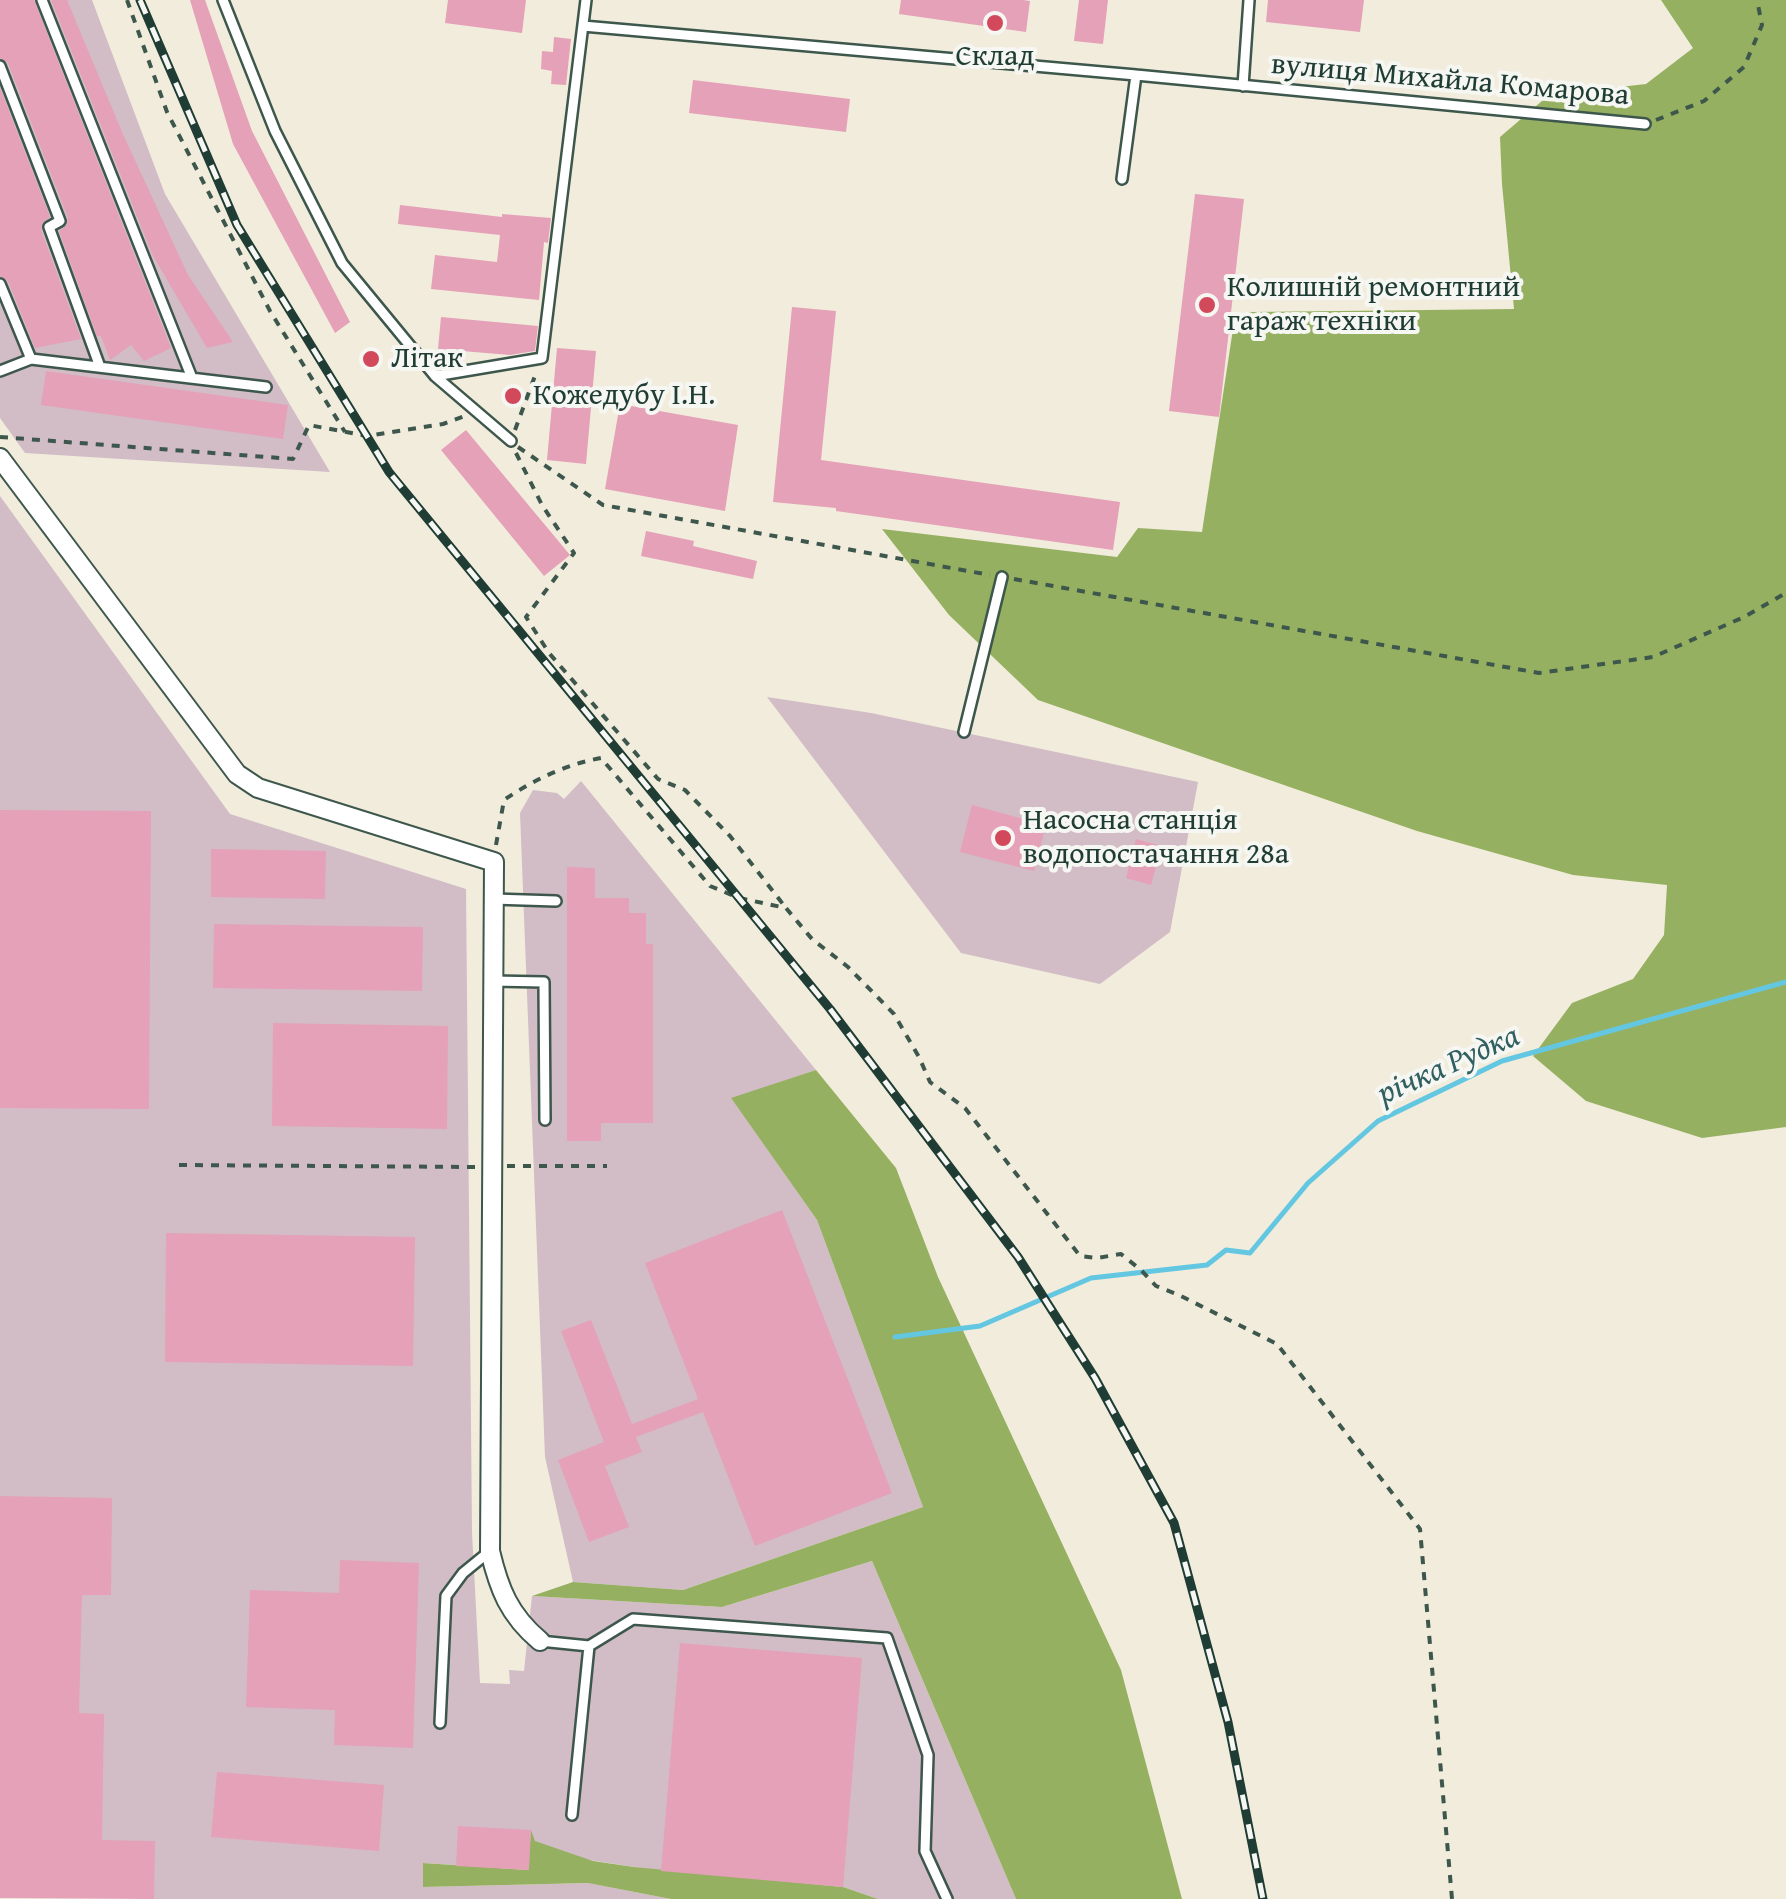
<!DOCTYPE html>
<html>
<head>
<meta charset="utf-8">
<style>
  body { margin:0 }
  canvas { display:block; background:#f1ecdb }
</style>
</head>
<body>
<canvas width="1786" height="1899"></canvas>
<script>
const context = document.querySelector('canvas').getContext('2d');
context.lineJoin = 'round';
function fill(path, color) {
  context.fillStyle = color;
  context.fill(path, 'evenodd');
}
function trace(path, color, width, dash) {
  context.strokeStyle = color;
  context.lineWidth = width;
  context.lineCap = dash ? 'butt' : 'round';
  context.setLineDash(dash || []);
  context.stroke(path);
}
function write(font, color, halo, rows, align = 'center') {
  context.font = font + ' "Gentium Book Plus",serif';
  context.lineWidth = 8;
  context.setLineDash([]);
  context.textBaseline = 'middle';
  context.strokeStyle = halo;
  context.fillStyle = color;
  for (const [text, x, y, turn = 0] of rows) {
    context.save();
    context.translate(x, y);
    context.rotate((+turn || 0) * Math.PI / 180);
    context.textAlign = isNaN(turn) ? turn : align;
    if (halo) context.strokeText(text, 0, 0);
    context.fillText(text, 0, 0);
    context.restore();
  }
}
fill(new Path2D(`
  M0 0H92L165 194 330 472 25 453 0 418Z
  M0 496 230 814 466 889 472 1533 480 1683 510 1684 509 1670 524 1671 532 1596 722 1607 872 1561 1016 1899H878L843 1887 661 1871 582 1859 529 1870 424 1863 423 1887 589 1883 671 1899H153L154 1878 0 1883Z
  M767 697 871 713 1198 782 1170 932 1100 984 961 953Z
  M581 781 816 1070 732 1099 817 1220 923 1507 683 1590 573 1582 545 1457 520 813 533 790 557 793 564 799Z`), '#d2bdc7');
fill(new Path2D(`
  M1661 0H1786V1127L1702 1138 1586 1101 1533 1056 1572 1003 1633 979 1664 935 1667 885 1573 875 1417 831 1038 700 949 615 882 529 1117 557 1138 528 1202 532 1235 316 1250 312 1514 309 1502 184 1500 137 1549 95 1646 84 1693 48Z
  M816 1070 896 1168 938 1277 1121 1670 1182 1899H1016L872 1561 722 1607 532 1596 573 1582 683 1590 923 1507 817 1220 731 1098Z
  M531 1830 535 1841 593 1861 634 1867 843 1887 878 1899H671L588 1883 423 1887V1863L528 1870Z`), '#96b061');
trace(new Path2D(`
  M895 1337 980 1326 1091 1278 1207 1265 1226 1250 1250 1253 1308 1183 1378 1121 1502 1061 1786 982`), '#64c7e2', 5);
fill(new Path2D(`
  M0 0H34L171 348 144 361 131 345 110 360 101 336H97L59 231 67 225 68 218 8 63 0 58Z
  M51 0H67L122 132 188 275 233 342 207 348 152 254Z
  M190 0H205L252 131 350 322 335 333 233 144Z
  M448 0H526L522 33 445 23Z
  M901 0H1023L1030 1 1026 32 899 14Z
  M1079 0H1108L1103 44 1074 41Z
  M1268 0H1364L1360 32 1266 22Z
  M554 37 571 39 566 85 551 84 552 71 541 69 542 51 553 52Z
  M693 80 850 99 846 132 689 113Z
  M0 88 50 217 43 222 41 230 81 339 35 348 8 281 0 276Z
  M1195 194 1244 199 1219 417 1169 411Z
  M400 205 502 217V214L551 218 548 243 544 242 539 300 431 289 435 255 497 262 500 235 398 224Z
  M792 307 836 311 821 460 1120 502 1113 550 836 511V508L773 502Z
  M441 317 538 326 535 351 510 355 438 349Z
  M557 348 596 351 586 464 547 460Z
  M46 371 288 405 283 439 41 405Z
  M620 404 738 425 725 511 605 489Z
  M466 430 570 555 544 576 441 450Z
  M646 531 694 541 693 546 757 561 753 579 641 556Z
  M972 805 1046 825 1034 871 960 852Z
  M0 810 151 811 149 1109 0 1108Z
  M1136 839 1162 846 1151 885 1126 878Z
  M211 849 326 851 325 899 211 897Z
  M567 867 595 868V898H629V913H646V944H653V1123H601V1141H567Z
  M214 924 423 927 422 991 213 988Z
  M273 1023 448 1026 447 1129 272 1126Z
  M782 1210 892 1493 755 1546 703 1412 636 1437 642 1452 605 1466 629 1527 589 1542 558 1460 604 1442 561 1331 591 1320 632 1424 698 1399 645 1263Z
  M166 1233 415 1237 413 1366 165 1362Z
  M0 1496 112 1498 111 1595H82L79 1713 104 1714 102 1840 155 1841 154 1899 0 1898Z
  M340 1560 419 1563 413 1748 334 1745 335 1710 246 1707 250 1590 339 1593Z
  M680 1643 862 1658 843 1887 661 1871Z
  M217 1772 384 1785 379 1851 211 1837Z
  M458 1826 531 1830 529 1870 456 1866Z`), '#e4a1b8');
const service = new Path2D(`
  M42 0 192 378
  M223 0 275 131 342 263 435 376 511 441
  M583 26 1136 75 1645 124
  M0 66 60 221 49 227 100 367
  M1243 86 1249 0
  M1122 179 1136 75
  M0 284 31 359 0 371
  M31 359 266 387
  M435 376 542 358 586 0
  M964 732 1002 577
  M493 899 556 901
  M493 981 544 982 545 1120
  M540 1641 589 1646 633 1619 887 1638 928 1755 925 1851 947 1899
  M440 1723 446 1596 463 1573 490 1551
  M572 1815 589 1646`);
const minor = new Path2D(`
  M0 458 237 774 258 788 494 862 490 1551C499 1589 509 1615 540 1641`);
trace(service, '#3e574d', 14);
trace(minor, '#3e574d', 22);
trace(new Path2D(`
  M127 0 167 112 270 311 345 432
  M1656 120 1704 101 1744 67 1762 25 1757 0
  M515 430 536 373
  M0 437 293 459 309 425 367 436 443 424 465 416
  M518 447 603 505 990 575
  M516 453 542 505 574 553 526 617 549 653 658 779 685 790 730 836 786 908
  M1014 579 1539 673 1653 657 1744 617 1786 593
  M496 845 504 800C533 780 567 764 601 758L710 886 739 898 786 908 812 939 848 967 894 1014 919 1057 930 1082 965 1108 1080 1256 1097 1258 1121 1254 1141 1270 1156 1286 1179 1295 1277 1344 1420 1529 1452 1899
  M179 1165 477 1167
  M507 1166H607`), '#3e574d', 4, [8, 8]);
trace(service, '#fff', 9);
trace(minor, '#fff', 18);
const rail = new Path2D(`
  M140 0 237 225 389 472 830 1009 1018 1257 1095 1378 1174 1523 1228 1722 1263 1899`);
trace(rail, '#1f3d34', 9);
trace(rail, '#f6f6f2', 5, [15]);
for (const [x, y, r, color] of [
  [995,23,10,"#d1495b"],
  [1207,305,10,"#d1495b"],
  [371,359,10,"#d1495b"],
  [513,396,10,"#d1495b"],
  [1003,838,10,"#d1495b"]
]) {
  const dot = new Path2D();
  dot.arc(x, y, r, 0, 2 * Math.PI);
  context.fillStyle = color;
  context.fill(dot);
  trace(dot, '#f6f6f2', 4);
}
write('30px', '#1f3d34', '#f6f6f2', [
  ["Склад",995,57,"center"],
  ["Колишній ремонтний",1227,288],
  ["гараж техніки",1227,322],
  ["Літак",391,359],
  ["Кожедубу І.Н.",533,396],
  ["Насосна станція",1023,821],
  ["водопостачання 28а",1023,855]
], 'left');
write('30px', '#1f3d34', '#f6f6f2', [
  ["вулиця Михайла Комарова",1450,81,5]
]);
write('italic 32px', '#306060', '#f6f6f2', [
  ["річка Рудка",1449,1066,-24]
]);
</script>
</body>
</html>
